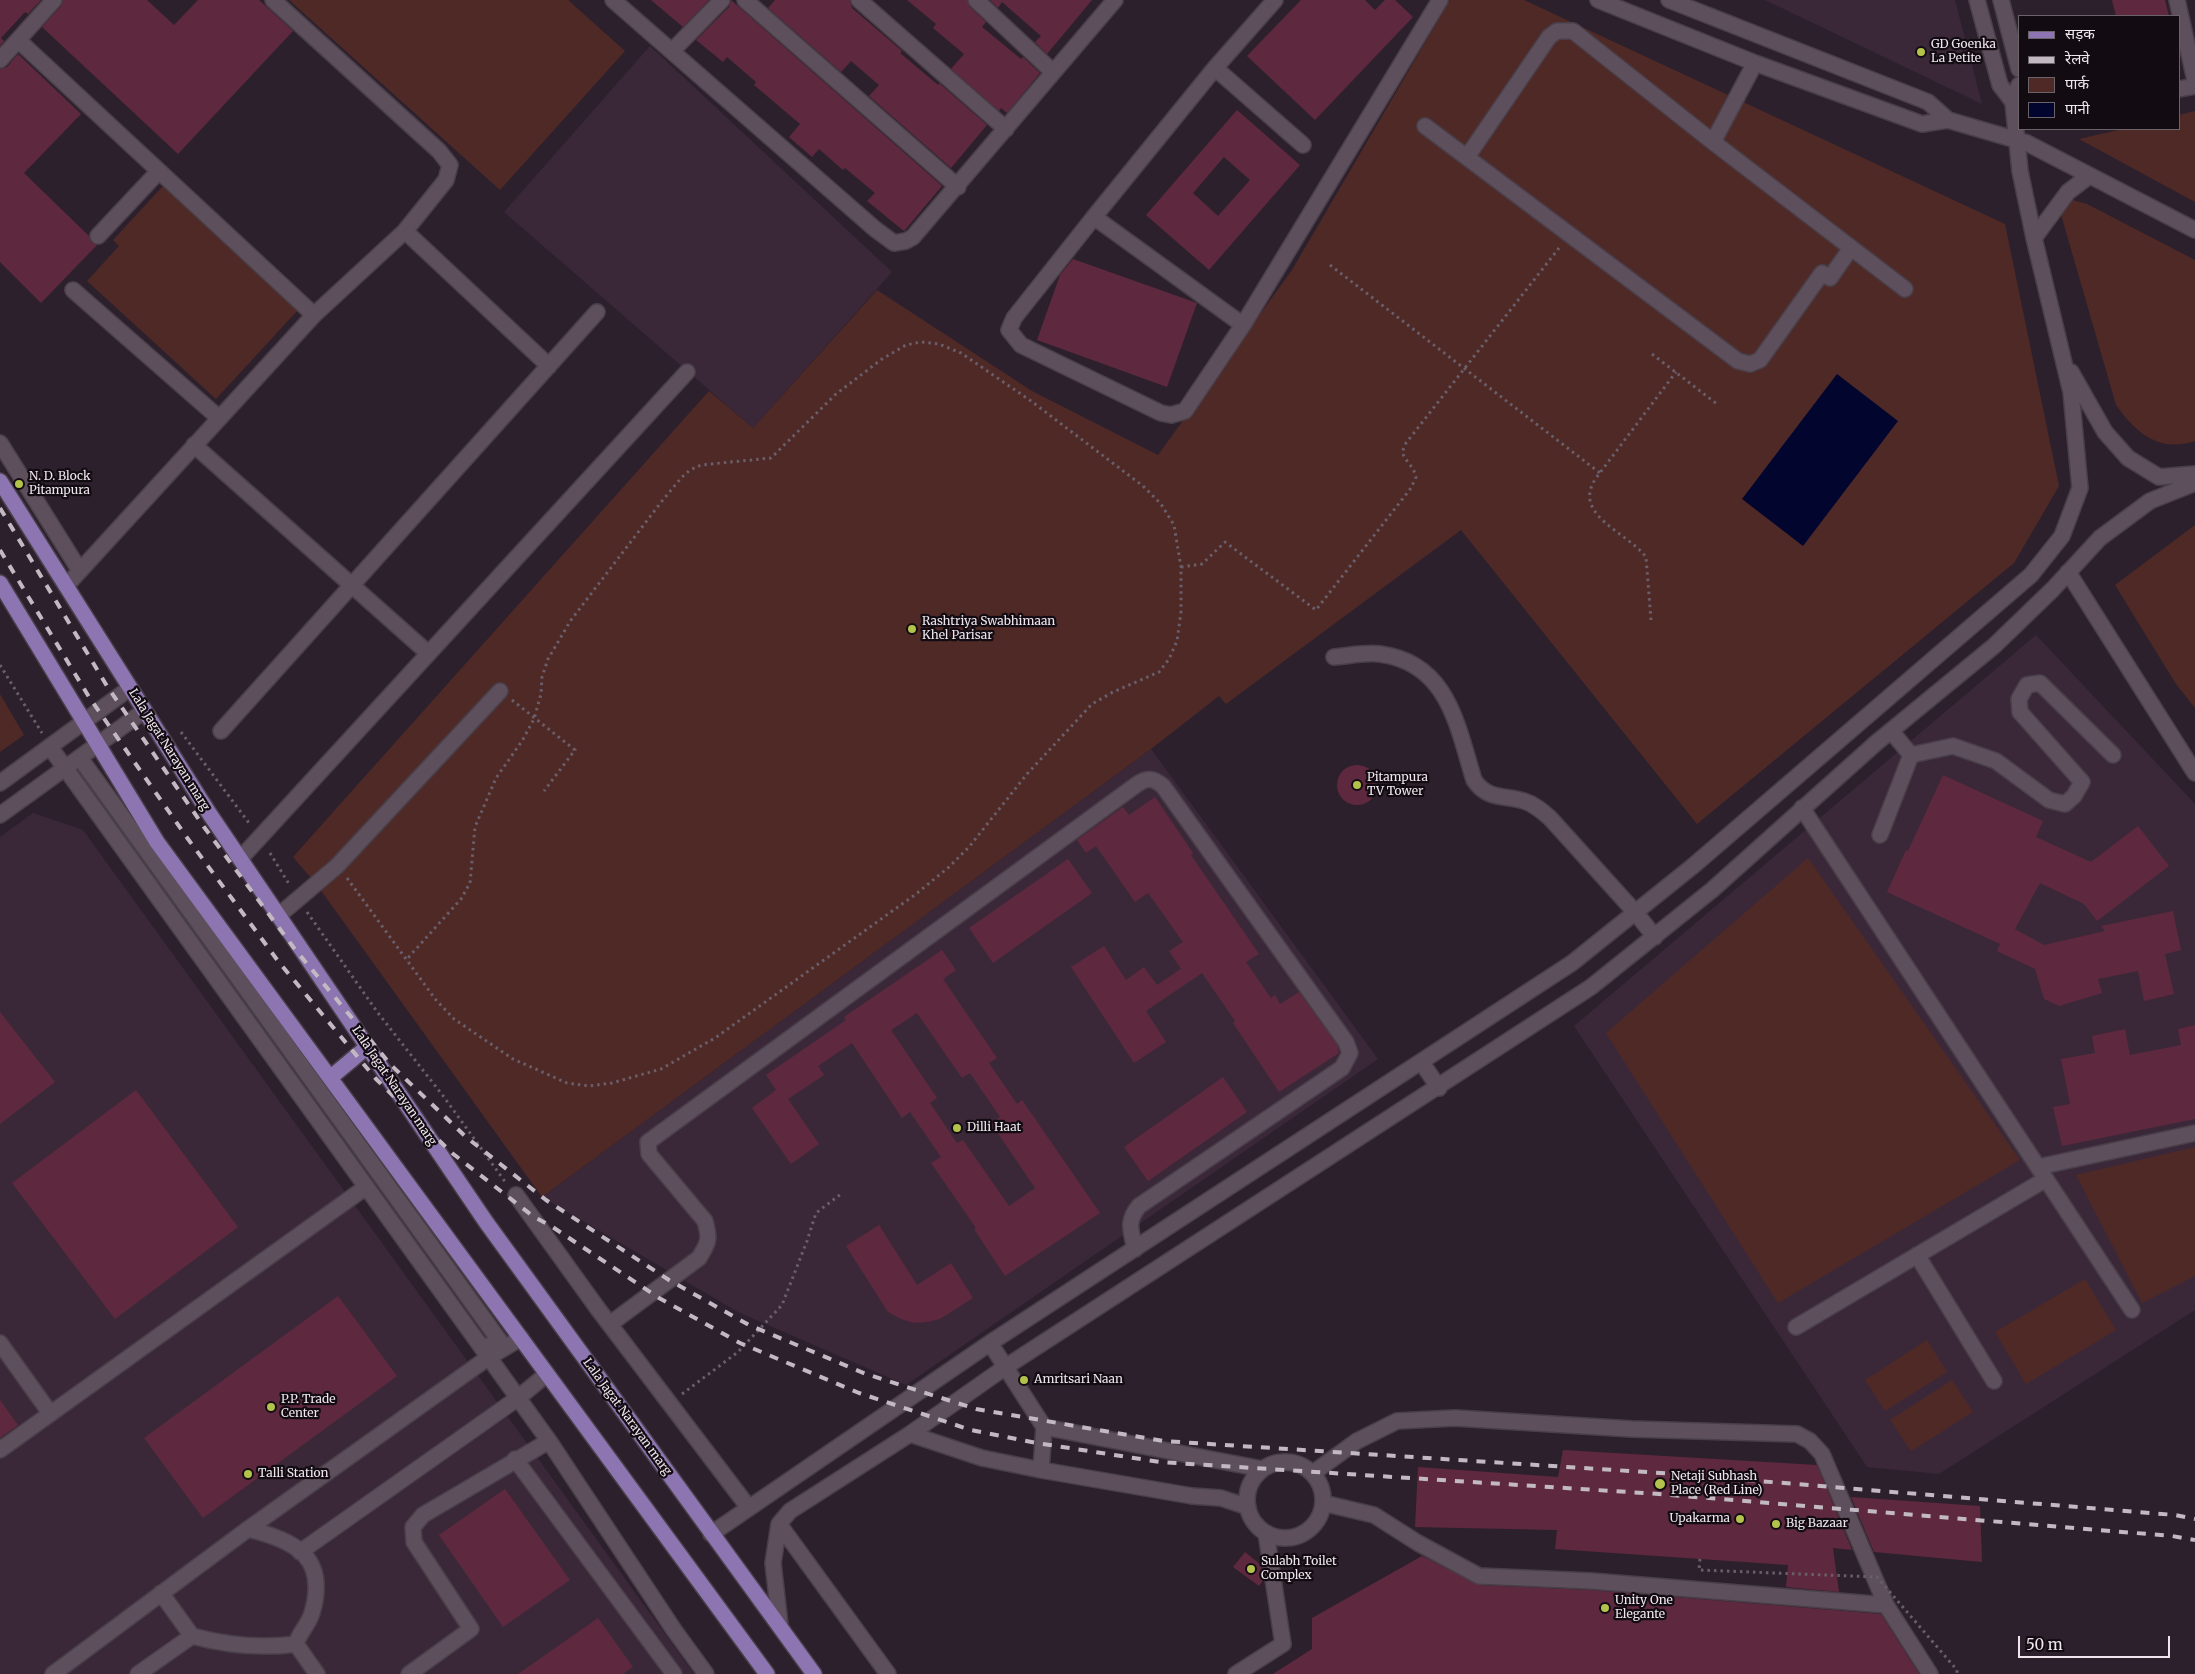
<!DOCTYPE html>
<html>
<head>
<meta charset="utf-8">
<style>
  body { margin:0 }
  #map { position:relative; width:2195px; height:1674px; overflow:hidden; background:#2d202d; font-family:Merriweather,"Noto Sans Devanagari",serif }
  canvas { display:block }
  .legend { position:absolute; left:2018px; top:15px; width:162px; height:115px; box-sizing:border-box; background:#120c12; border:1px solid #6a636a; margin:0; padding:6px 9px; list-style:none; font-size:15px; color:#efe6ee }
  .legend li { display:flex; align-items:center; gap:10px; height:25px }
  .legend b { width:25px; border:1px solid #6a636a }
  .scale { position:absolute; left:2018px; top:1636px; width:152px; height:22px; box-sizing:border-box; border:2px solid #efe6ee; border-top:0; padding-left:6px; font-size:15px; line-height:18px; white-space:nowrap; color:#efe6ee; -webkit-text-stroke:4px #120c12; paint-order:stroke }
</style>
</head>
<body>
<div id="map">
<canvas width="2195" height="1674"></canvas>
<ul class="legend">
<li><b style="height:6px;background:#8c75b1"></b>सड़क</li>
<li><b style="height:6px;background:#c2b9c2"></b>रेलवे</li>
<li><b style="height:14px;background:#4f2926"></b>पार्क</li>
<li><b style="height:14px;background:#02052e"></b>पानी</li>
</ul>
<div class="scale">50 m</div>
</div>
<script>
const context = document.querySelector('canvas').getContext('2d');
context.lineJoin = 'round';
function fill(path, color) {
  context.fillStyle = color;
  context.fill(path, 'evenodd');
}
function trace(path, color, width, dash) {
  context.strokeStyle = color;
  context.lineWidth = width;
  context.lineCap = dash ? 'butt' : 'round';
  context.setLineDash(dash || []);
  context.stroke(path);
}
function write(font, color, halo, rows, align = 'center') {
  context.font = font + ' Merriweather,serif';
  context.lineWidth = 4.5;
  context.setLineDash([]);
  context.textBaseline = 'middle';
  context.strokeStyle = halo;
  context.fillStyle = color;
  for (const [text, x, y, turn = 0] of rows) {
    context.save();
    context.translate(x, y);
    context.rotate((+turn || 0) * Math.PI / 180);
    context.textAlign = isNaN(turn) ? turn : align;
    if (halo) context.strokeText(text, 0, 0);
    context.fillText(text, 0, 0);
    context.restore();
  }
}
fill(new Path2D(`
  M1765 0H1955L1982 104Z
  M650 46 892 272 753 428 504 212Z
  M2036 635 2195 804V1310L1939 1474 1867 1467 1574 1026Z
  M1151 749 1378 1059 906 1385 738 1312 542 1197Z
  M33 813 83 830 694 1674H0V837Z`), '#3a2839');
fill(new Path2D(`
  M289 0H568L625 51 500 190Z
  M1450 0H1524L2005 224 2059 486 2014 563 1697 824 1461 530 1226 704 1219 696 1151 749 542 1197 317 885 293 857 709 391 753 428 877 290 1032 391 1158 455 1292 270Z
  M2195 111V202L2079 139 2123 129H2179V115Z
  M163 186 298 310 216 399 87 281 119 246 113 240Z
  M2069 199 2087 204 2195 260V441C2159 453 2136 433 2116 405L2060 211Z
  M2195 525V708L2176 684 2115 585Z
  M0 694 24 735 0 752Z
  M1808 858 2020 1160 1778 1303 1606 1033Z
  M2195 1147V1276L2142 1303 2076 1175Z
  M2085 1279 2116 1330 2026 1384 1995 1332Z
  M1927 1340 1947 1372 1885 1411 1865 1380Z
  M1952 1380 1973 1412 1911 1451 1890 1420Z`), '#4f2926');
fill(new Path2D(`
  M1837 374 1898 421 1803 546 1742 499Z`), '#02052e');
fill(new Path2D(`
  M0 0H41L28 14 25 12 1 38 4 41 0 46Z
  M63 0H147L174 25 198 0H259L293 31 178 154 42 27 61 6Z
  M651 0H709L683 27Z
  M731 0 942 186 904 231 867 201 875 193 845 168 843 170 819 149 812 157 789 137 800 124 754 85 756 82 727 57 723 62 696 40 729 7Z
  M775 0H850L852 8 902 51 900 53 938 85 939 83 987 125 951 168 869 96 879 85 851 61 841 72 768 8Z
  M907 0H967L970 7 986 22 982 27 1021 59 1023 57 1040 73 1007 113 1001 108 999 111 951 69 964 54 933 28 936 24Z
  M990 0H1092L1047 54 1035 42 1041 36 1002 2 998 8Z
  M1301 0H1365L1375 10 1385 0H1395L1413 17 1315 120 1247 56Z
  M2112 0H2165L2169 16H2116Z
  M18 54 81 114 24 173 89 236 91 242 97 245 41 303 0 262V69L7 67Z
  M1237 110 1300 165 1209 270 1146 215ZM1224 157 1250 180 1218 216 1193 193Z
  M1073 259 1197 303 1167 387 1037 340 1060 275Z
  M1337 785a20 20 0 1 1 40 0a20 20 0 1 1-40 0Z
  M1943 775 2043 821 2036 837 2091 862 2138 826 2169 866 2097 921 2084 904 2040 883 2015 929 2044 945 2105 931 2101 926 2173 911 2181 950 2165 954 2174 994 2144 1001 2138 971 2098 979 2102 993 2059 1006 2044 999 2035 969 1997 951 2000 944 1887 892 1906 850 1908 851Z
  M1155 797 1193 853 1191 855 1259 954 1246 962 1271 998 1275 995 1280 1004 1299 992 1338 1046 1339 1053 1279 1092 1233 1023 1235 1021 1202 973 1146 1011 1166 1042 1134 1063 1071 967 1104 946 1126 980 1144 967 1157 985 1181 969 1169 951 1183 942 1148 893 1135 902 1096 846 1086 853 1077 840 1123 807 1129 815Z
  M1068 859 1092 893 993 963 969 928Z
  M942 950 956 970 943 979 997 1058 989 1063 1017 1104 1022 1100 1100 1213 1005 1276 974 1229 976 1228 931 1163 941 1157 910 1112 902 1118 852 1043 818 1066 824 1075 788 1099 819 1144 791 1164 752 1108 776 1090 766 1075 846 1020 844 1017ZM917 1013 962 1078 970 1073 1000 1117 991 1123 1035 1188 1009 1206 963 1140 957 1143 930 1103 937 1098 891 1030Z
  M0 1012 55 1082 0 1124Z
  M2195 1025V1119L2062 1146 2053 1107 2070 1104 2061 1059 2095 1053 2092 1036 2125 1029 2130 1055 2181 1045 2178 1029Z
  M1223 1077 1247 1112 1148 1181 1124 1147Z
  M136 1090 238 1227 115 1319 12 1183Z
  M879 1225 917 1285 951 1263 973 1298 940 1319 927 1322 914 1323 901 1319 888 1312 846 1246Z
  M338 1296 397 1376 203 1518 144 1438Z
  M0 1400 18 1425 0 1438Z
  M1563 1450 1817 1465 1852 1550 1833 1548 1839 1592 1786 1587 1788 1565 1555 1549 1557 1530 1415 1527 1418 1467 1558 1477Z
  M505 1489 570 1580 503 1627 439 1535Z
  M1851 1497 1980 1506 1982 1562 1874 1552Z
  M1245 1552 1261 1565 1264 1579 1259 1586 1233 1567Z
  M1422 1556 1479 1585 1590 1590 1881 1614 1919 1674H1273L1312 1649V1618Z
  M598 1618 633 1667 623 1674H518Z`), '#5e293e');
const minor = new Path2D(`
  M613 0 875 229 894 243 906 241 913 237 1115 0
  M745 0 958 187
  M859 0 1006 129
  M976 0 1053 72
  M1598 0 1755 63 1922 124 1948 120
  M1669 0 1928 102 1948 120 2027 143 2195 230
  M1977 0 2000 85 2013 102
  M2001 0 2019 69
  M2177 0 2195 80
  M18 40 314 315
  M672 51 722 0
  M0 60 54 0
  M1215 68 1303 145
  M2179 89 2195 86
  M1425 126 1738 361 1750 364 1760 360 1822 273 1830 278 1851 248
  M1713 142 1755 63
  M1467 157 1549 37 1557 31H1573L1713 142 1905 289
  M1094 217 1215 68 1275 0
  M405 231 549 366
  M98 236 159 171
  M2034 238 2068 192 2089 176
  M73 290 219 418
  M1243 325 1094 217 1014 318 1009 330 1021 345 1161 413 1171 415 1185 411 1243 325 1440 0
  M2071 372 2105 432 2128 458 2159 477 2195 474
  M0 443 80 571
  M194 445 428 653
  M2068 572 2195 773
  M66 586 314 315 405 231 446 180 450 165 439 151 273 0
  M1334 657C1348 656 1365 652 1380 654 1448 663 1457 725 1474 780 1487 800 1504 795 1524 801 1534 804 1542 811 1550 818L1635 912 1655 937
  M221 731 597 312
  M50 747 549 1441 674 1630 706 1674
  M1911 755 1953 746 1996 761 2049 800 2065 804 2074 796 2082 782 2020 712 2019 699 2027 685 2040 683 2113 755
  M80 758 499 1340 483 1349
  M0 783 130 688
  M1802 808 2132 1310
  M0 815 144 711
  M1880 835 1911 755 1891 731
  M240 859 687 372
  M278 916 337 866 500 691
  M1422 1063 1439 1088
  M2038 1167 2195 1133
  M516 1195 598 1309 749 1508
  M1917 1255 1994 1381
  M610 1324 699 1258C709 1242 710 1239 705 1221L649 1154 648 1142 1136 785C1147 777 1153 778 1163 786L1346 1042 1350 1053 1342 1068 1139 1206C1126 1222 1131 1230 1135 1249
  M1796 1327 2046 1179
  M0 1343 50 1413
  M990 1343 1044 1427 1262 1469
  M910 1434 982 1458 1041 1470 1192 1496 1221 1498 1248 1507
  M0 1450 366 1187
  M515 1459 674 1674
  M1247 1500a38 38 0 1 1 76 0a38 38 0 1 1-76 0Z
  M1041 1470 1044 1427
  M1313 1473 1357 1441 1397 1421 1455 1418 1632 1429 1797 1434 1810 1441 1822 1454 1886 1605 1930 1674
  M1323 1503 1374 1515 1418 1543 1479 1576 1591 1581 1886 1605
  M779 1524 888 1674
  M711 1534 990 1343 1572 963 1693 866 2031 575 2062 536 2080 488 2071 392 2034 238 2020 171 2013 102 2019 85
  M300 1552 518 1398 547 1374
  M161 1593 192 1636
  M780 1625 773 1563 779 1524 790 1511 910 1434 1004 1368 1591 987 1712 890 1876 743 1994 646 2053 589 2100 538 2150 501 2195 483
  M296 1644 317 1674
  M53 1674 248 1529 489 1357 521 1338
  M138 1674 192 1636C226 1645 260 1649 296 1644 299 1633 309 1624 312 1613 328 1558 297 1541 248 1529
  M409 1674 471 1629 414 1542 413 1527 423 1515 549 1441
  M1236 1674 1283 1644 1266 1533`);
const major = new Path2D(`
  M0 481 209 813 486 1222 814 1674
  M0 583 157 842 767 1674
  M330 1078 367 1047`);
trace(minor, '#493f49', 18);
trace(major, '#493f49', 18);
trace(new Path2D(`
  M1330 265 1600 473
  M1652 354 1717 404
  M1181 567 1202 564 1225 542 1316 610 1411 488 1416 477C1414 467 1406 462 1402 452L1406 443 1559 248
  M1651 620 1646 557C1627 532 1571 515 1596 478L1676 372
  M0 665 42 733
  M512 700 575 750 544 791
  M181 732 249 823
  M270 853 289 884
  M347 878 436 1000 454 1019 513 1059 567 1083 589 1086 612 1083 661 1069 715 1038 916 894 949 867 969 847 1027 774 1092 704 1113 692 1159 672 1169 659 1177 641 1181 612V567L1174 525 1161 504 1143 486 1031 401 961 353 939 344 921 342 906 345 882 359 836 394 771 458 701 465 690 470 682 477 662 501 571 620 548 659 542 677 541 694 534 719 522 741 496 778 475 827 470 883 461 899 407 959
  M307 912 378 1013 444 1097 506 1183
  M682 1394 738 1352 782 1305 807 1241 816 1213 841 1194`), '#6a5e6a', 3, [2.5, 4]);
trace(minor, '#5e4f5d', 15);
trace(major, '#8c75b1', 15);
trace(new Path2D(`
  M0 508 107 686 204 827 294 948 391 1065 466 1137 546 1200 669 1280 749 1325 866 1374 976 1409 1163 1441 1661 1473 2175 1515 2195 1519
  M0 550 89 697 188 839 278 961 376 1079 452 1153 534 1217 551 1226 659 1298 740 1343 859 1393 971 1430 1037 1443 1160 1462 1659 1494 2172 1536 2195 1540`), '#c2b9c2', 4, [9, 9]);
trace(new Path2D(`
  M1700 1559 1699 1570 1877 1577 1957 1670V1674`), '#6a5e6a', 3, [2.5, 4]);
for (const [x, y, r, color] of [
  [1921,52,5,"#b3c24b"],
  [19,484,5,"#b3c24b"],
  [912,629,5,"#b3c24b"],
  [1357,785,5,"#b3c24b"],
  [957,1128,5,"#b3c24b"],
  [1024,1380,5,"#b3c24b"],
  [271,1407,5,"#b3c24b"],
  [248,1474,5,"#b3c24b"],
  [1660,1484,6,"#b3c24b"],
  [1740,1519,5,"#b3c24b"],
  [1776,1524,5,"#b3c24b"],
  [1251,1569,5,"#b3c24b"],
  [1605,1608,5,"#b3c24b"]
]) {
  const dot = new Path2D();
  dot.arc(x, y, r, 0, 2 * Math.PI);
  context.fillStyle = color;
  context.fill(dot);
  trace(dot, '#120c12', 2);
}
write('12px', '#efe6ee', '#120c12', [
  ["GD Goenka",1931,45],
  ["La Petite",1931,59],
  ["N. D. Block",29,477],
  ["Pitampura",29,491],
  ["Rashtriya Swabhimaan",922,622],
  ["Khel Parisar",922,636],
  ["Pitampura",1367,778],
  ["TV Tower",1367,792],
  ["Dilli Haat",967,1128],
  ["Amritsari Naan",1034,1380],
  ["P.P. Trade",281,1400],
  ["Center",281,1414],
  ["Talli Station",258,1474],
  ["Netaji Subhash",1671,1477],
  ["Place (Red Line)",1671,1491],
  ["Upakarma",1730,1519,"right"],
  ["Big Bazaar",1786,1524],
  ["Sulabh Toilet",1261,1562],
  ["Complex",1261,1576],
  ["Unity One",1615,1601],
  ["Elegante",1615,1615]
], 'left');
write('12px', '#efe6ee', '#120c12', [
  ["Lala Jagat Narayan marg",169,750,58],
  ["Lala Jagat Narayan marg",394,1086,56],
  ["Lala Jagat Narayan marg",627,1417,54]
]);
</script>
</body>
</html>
